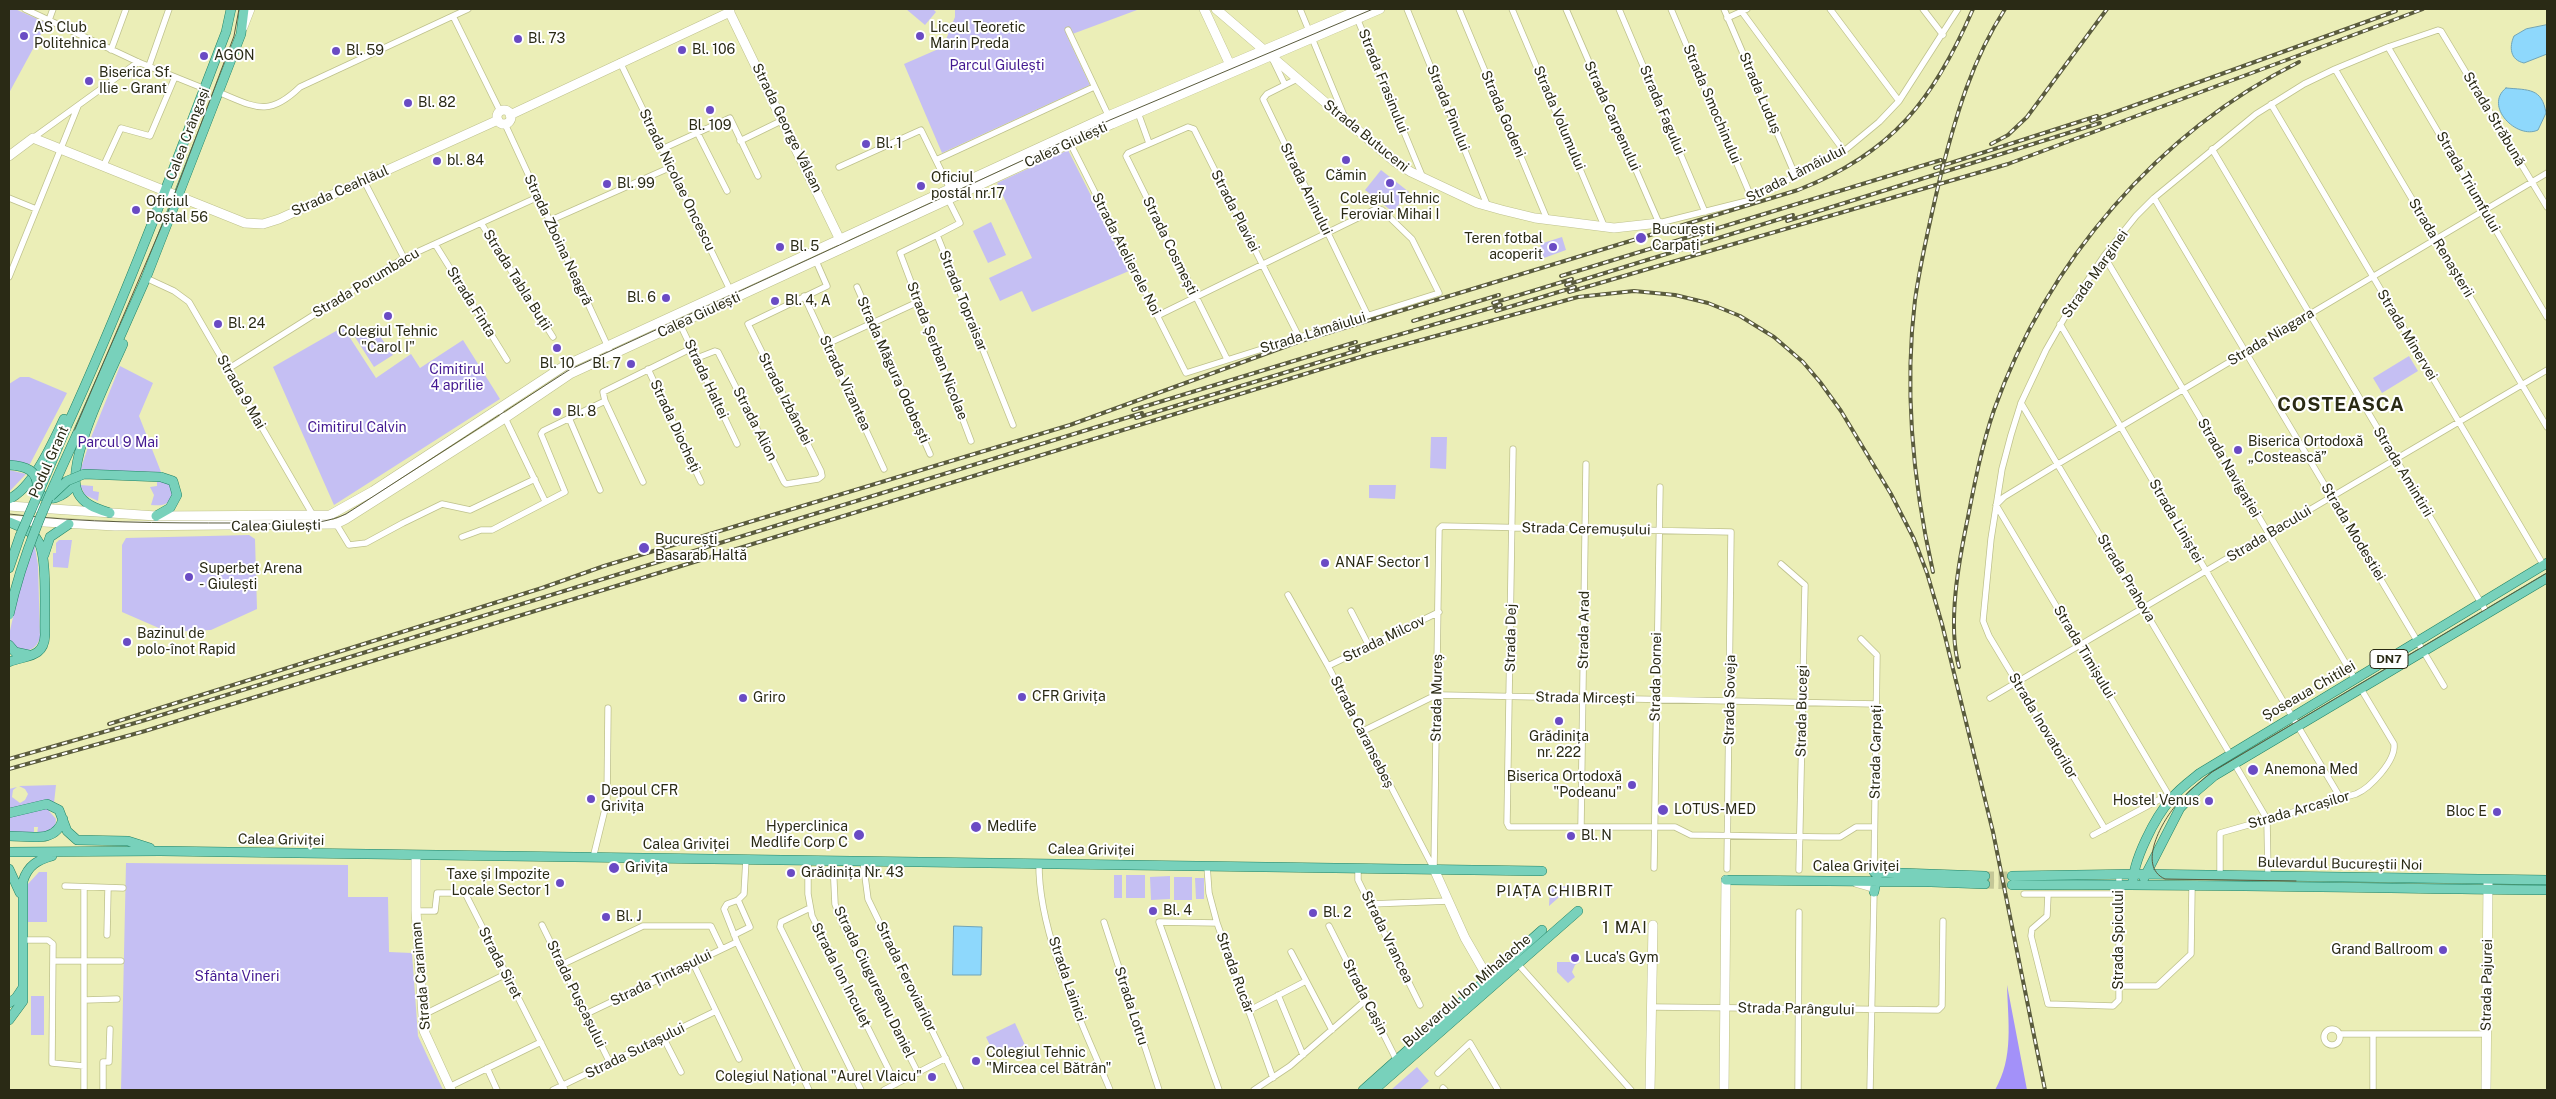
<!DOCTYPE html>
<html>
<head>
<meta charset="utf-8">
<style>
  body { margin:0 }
  #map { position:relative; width:2556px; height:1099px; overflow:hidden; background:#ebeeb7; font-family:"Public Sans",sans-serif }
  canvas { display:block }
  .frame { position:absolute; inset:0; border:10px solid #2a2a15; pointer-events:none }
</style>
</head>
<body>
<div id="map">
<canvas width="2556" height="1099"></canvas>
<div class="frame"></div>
</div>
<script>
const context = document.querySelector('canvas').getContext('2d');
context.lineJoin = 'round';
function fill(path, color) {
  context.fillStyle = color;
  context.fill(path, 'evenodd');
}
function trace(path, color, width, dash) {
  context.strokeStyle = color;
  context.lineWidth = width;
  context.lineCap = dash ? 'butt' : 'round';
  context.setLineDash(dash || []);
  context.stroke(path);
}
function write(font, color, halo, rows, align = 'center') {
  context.font = font + ' "Public Sans",sans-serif';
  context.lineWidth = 4;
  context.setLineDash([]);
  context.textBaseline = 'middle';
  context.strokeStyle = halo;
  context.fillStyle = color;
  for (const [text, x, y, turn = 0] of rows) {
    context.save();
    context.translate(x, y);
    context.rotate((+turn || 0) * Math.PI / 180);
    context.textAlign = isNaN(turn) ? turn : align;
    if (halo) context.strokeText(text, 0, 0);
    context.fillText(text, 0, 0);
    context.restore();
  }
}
fill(new Path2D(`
  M9 9H15L47 23 9 93Z
  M906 9H933L936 12 925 25Z
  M955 9H1136L1137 10 1067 36 1090 85 942 153 904 64 943 47 955 17Z
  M1068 150 1129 271 1032 312 1022 291 1000 301 989 278 1032 258 997 183Z
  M1381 170 1409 192 1393 212 1365 190Z
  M991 222 1006 255 988 263 973 231Z
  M1562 237 1566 250 1544 258 1540 244Z
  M373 326 393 355 374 367 355 337Z
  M343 327 376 378 411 354 420 368 463 340 500 399 334 505 273 367Z
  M2409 356 2418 371 2382 393 2373 378Z
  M120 366 153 383 139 416 161 472 80 471 92 435Z
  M20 377H29L67 393 30 464 9 462V384Z
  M1431 437H1447L1446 469 1430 468Z
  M9 470 26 474 9 492Z
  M157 478 170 483 175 493C168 505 165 506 151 505L154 495 150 487 157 486Z
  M80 485 93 486V491L99 492 98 501 85 495Z
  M1369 485H1396L1395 499 1369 498Z
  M249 535 255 539 257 609 211 630 168 632 122 612V545L126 538Z
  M59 540H72L68 568 53 567V553H56V543Z
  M34 542 38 565 40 638C36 649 30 651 19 651L10 641 9 635 18 595Z
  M56 785 54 803 49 811 56 819 55 830 37 834 38 827H34V833H9V789L17 787 13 790 12 797 20 803 25 800 28 794 25 789 19 786Z
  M126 863 348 865V897H388L389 952 412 953 418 1036 443 1090H121Z
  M39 872H47V922H26L27 885Z
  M1114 875H1122V898H1114Z
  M1126 875H1145V898H1126Z
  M1170 876V899L1151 900 1150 877Z
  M1174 877H1192V900H1174Z
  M1195 878H1204V899H1196Z
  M1550 886H1565V892L1549 906Z
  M1557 962H1580L1575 965 1572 972 1575 977 1568 983 1557 972Z
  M31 996H44V1035H31Z
  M1015 1023 1025 1045 996 1058 986 1037Z
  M1417 1067 1429 1081 1419 1090H1391Z`), '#c5bff3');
fill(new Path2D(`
  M2007 985 2027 1090H1995C2014 1057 2008 1022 2007 985Z`), '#a391f9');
const water = new Path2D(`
  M2547 25V54L2524 63C2510 60 2509 47 2514 36L2526 29Z
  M2506 88C2529 90 2542 88 2546 113L2538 130C2517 140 2483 106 2506 88Z
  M954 926 982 927 981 975H953Z`);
fill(water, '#8ed8fc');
trace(water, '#70a4b7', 1);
trace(new Path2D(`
  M1985 876H2012
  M1985 884 2012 885`), '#c4c797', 9, [9, 4.5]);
const street = new Path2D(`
  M25 9 138 62 205 89
  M1300 9 1345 118
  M1407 9 1488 207
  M1459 9 1547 219
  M1512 9 1605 228
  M1566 9 1659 223 1747 201 1844 151 1879 122 1899 101 1958 9
  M1619 9 1705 212
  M1671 9 1752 199
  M1724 9 1796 177
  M1830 9 1899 101
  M1923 9 1943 35
  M1742 12 1844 151
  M453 16 500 111
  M1357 18 1423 178
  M1727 18 1747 9
  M49 20 53 9
  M1068 30 1109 117
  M2388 47 2547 317
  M111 50 126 9
  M1273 60 1285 85
  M620 62 734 298
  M149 66 169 9
  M2335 69 2547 427
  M1297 79 1267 94 1263 99 1368 316
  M218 92C255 107 268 118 300 87L468 9
  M2271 104 2544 566
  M1137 110 1149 143
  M505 124 609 349
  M697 132 727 191
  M33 138 138 62
  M740 141 783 120
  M1069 141 1176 353 1186 373 1439 293 1412 239 1382 210 1376 209 1157 316
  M662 149 730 118 758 176
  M2212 149 2487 613
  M936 160 1094 87
  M103 167 121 128 150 136 175 77
  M839 167 921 130 954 197
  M364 181 404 258
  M947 197 960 223 937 235 1013 425
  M9 198 36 209
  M2154 198 2444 686
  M549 221 671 167
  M481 223 553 337
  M937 235 900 253 971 441
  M435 244 507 360
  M2104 256 2355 679
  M9 277 78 106
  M146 278 174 291 189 302 314 517
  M857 287 930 454
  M804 296 884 469
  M679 322 737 444
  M2060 324 2341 799
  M827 344 918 302
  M697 358 715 351 718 352 784 482 786 484 818 479 822 476 821 471 748 324 827 286 816 261
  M1227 359 1126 156 1128 153 1188 127 1194 129 1299 337
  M228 369 404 258 538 197
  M648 369 701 482
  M605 401 643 482
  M2021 403 2230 754
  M498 409 505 418 545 501
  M569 418 600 490
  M1513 449 1507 823 1509 827H1675L1691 835 1824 837H1840L1856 827H1874
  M335 522 349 545 366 543 403 523 442 504 470 510 535 479
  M462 537 481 530H492L565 492 541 434 543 431 605 401 603 392 692 348
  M1781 564 1805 585 1799 870
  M1288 595 1328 666 1434 869
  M1351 611 1369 646
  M1861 639 1877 655 1874 872
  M1328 666 1439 612
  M1990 698 2547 370
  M1361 732 1432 697 1441 695 1876 704
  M2234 763 2267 819 2268 878
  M2171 799 1996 505 2004 497 2058 464 2547 173
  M1581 826 1586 464
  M2105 829 1989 636 1983 621 1991 539 2002 469 2011 435 2021 403 2046 350 2074 301 2104 256 2136 216 2154 198 2256 114 2304 84 2335 69 2388 47 2438 30 2441 31 2547 207
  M2093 835 2168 795
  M593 858 607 801 608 708
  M746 859 744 894 738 900 727 904 724 909 737 942 809 1090
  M808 860V894L812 916 896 1084
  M833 861 835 904 843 925 918 1073
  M863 861 868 899 961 1090
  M1039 863C1038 935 1083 1025 1110 1090
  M1207 866 1209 893 1217 923 1273 1078
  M1358 868V880L1420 1005
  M1654 868 1660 487
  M1434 869 1439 529 1442 526 1731 532 1727 869
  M2220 875V833L2356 794C2370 788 2396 761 2394 744L2361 689
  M1856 884 1870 888 1874 892 1870 1090
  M65 886 123 888
  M2024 894H2119
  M2048 894 2047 916 2032 929 2031 936 2048 1004 2113 1006 2119 1000V875
  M1370 904 1449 901
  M810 908 781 922 780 927 861 1090
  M416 911H435L437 893H465L565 1090
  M1104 922 1159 1090
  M1217 923 1159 922 1219 1090
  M542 925 610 1063
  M1329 926 1398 1063
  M107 935 108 888
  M734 935 750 927 738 900
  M22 940H48L53 944 52 1063 84 1066
  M1291 952 1332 1030
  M53 961H121
  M693 963 739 1059
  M1518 964 1631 1090
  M561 965 643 926H711L722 949
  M2119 986H2157L2191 954 2192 887
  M1278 995 1303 1055
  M85 1000 117 999
  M1652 1007 1938 1010 1942 1006 1943 921
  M1248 1011 1306 981
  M586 1014 737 942
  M423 1015 506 974
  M2324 1037a8 8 0 1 1 16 0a8 8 0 1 1-16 0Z
  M2340 1034H2486
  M663 1037 681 1072
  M487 1068 497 1090
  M1438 1073 1470 1043 1498 1090
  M449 1087 541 1042
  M1443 1088 1445 1090
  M84 1090V887
  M103 1090V1062H109L110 1029
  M553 1090 716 1011
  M884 1090 946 1058
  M1254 1090 1290 1066 1366 1000
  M1798 1090 1799 912
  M2373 1090V1034`);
const secondary = new Path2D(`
  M728 9 841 242
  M1204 9 1231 67
  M1216 9 1395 162 1411 172 1477 203 1502 210 1535 218 1614 228 1659 223
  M243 27 250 9
  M497 117a7 7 0 1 1 14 0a7 7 0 1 1-14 0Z
  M510 115 730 12
  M9 156 33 138 245 223 263 224 279 219 498 120
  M9 506 156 516 330 515 373 491 564 366 1108 116 1361 9
  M9 520 115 526 336 524 346 519 505 418 570 374 1112 124 1380 9
  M416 856V911L424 1031 451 1090
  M1434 869 1465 938 1491 983
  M1650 1090 1653 925
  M1724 1090 1726 880
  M2486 1090 2488 883`);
const primary = new Path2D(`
  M66 428C125 299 175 165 226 32L231 9
  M77 434 146 278 241 34 244 9
  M35 489C48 506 64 497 75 483
  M9 499C33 488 53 442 64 419
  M110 513C98 509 84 505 78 493 64 464 110 374 123 344
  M156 516 170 508 177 495 173 481 161 477
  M9 522C19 526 33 531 38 541 48 556 44 615 45 635 44 659 25 655 9 662
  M44 555 50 537 69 524
  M9 568 20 536
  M9 645 15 652 29 655
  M9 813 47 804 59 810 67 831 77 840 128 841 150 848
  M9 836C30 836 56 844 63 819
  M9 852 160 851 1542 871
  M9 869 20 893
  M1874 872 1985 876
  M2012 876 2139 874 2547 880
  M2144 878 2180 808 2194 793 2214 776 2547 578
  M1726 880 1931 882 1985 884
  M2012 885C2190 883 2369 889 2547 890
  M2133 885C2132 862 2155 817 2171 799 2179 789 2190 781 2200 773L2547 563
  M1874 892 1877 877
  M9 1003 16 998 22 989
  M9 1020 23 1001V881C28 865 38 860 52 856
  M1363 1090 1542 930
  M1374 1090 1578 911`);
trace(street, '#bec18c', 7);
trace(secondary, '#bec18c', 10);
trace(primary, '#228364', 10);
trace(street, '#fff', 5.5);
trace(secondary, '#fff', 9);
trace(primary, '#78d1bb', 9);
trace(new Path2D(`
  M9 514C85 523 161 523 237 523 272 523 314 529 346 514L569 370 1110 120 1373 9
  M9 598 25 546 169 209 234 36 239 9
  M2296 881 2165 879C2136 866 2163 819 2178 803 2188 791 2200 782 2212 772L2547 573`), '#5a5b3d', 1);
const rail = new Path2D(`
  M2091 121 2396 11
  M1991 144 2008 135 2027 117 2107 9
  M1935 168 2097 116
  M1787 221 2100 123
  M1561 276 1941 160
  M1566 285 1793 215
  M1569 292 2008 164 2423 9
  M1493 303 1572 279
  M1496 311 1575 287
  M1413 321 1499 295
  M1350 349 1501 305
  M1133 410 1356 342
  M1136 418 1359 350
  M1933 572C1913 483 1904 391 1915 300 1921 258 1931 216 1941 174 1956 115 1972 60 2005 9
  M1959 667C1947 624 1959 560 1968 517 1975 481 1982 445 1994 410 2047 262 2158 132 2299 62
  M109 724 542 588 604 566 1070 425 1298 342 1798 190C1893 153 1934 99 1973 9
  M9 759 142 721 1142 413
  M9 769 145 731 1370 354 1578 297 1634 291 1675 295 1708 303 1740 316 1774 337 1803 362 1820 382 1841 411 1891 494 1914 539 1927 573 1942 624 1993 832 2045 1090`);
trace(rail, '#5a5b3d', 4);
trace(rail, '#fff', 2, [5.5]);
const primaryBridge = new Path2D(`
  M9 465C25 466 39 470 37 489
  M51 496 67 481 84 474 161 477
  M20 536 66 428
  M9 615C23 551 50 493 77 434`);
trace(primaryBridge, '#228364', 10, []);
trace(primaryBridge, '#78d1bb', 9);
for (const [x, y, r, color] of [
  [24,36,5,"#6a4bc4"],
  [920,36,5,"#6a4bc4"],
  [518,39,5,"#6a4bc4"],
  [682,50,5,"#6a4bc4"],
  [336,51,5,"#6a4bc4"],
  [204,56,5,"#6a4bc4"],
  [89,81,5,"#6a4bc4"],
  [408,103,5,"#6a4bc4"],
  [710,110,5,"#6a4bc4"],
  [866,144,5,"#6a4bc4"],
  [1346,160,5,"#6a4bc4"],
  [437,161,5,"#6a4bc4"],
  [1390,183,5,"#6a4bc4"],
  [607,184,5,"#6a4bc4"],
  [921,186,5,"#6a4bc4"],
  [136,210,5,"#6a4bc4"],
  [1641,238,6,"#6a4bc4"],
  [780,247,5,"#6a4bc4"],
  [1553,247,5,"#6a4bc4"],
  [666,298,5,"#6a4bc4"],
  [775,301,5,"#6a4bc4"],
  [388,316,5,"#6a4bc4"],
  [218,324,5,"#6a4bc4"],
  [557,348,5,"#6a4bc4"],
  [631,364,5,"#6a4bc4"],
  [557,412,5,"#6a4bc4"],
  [2238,450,5,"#6a4bc4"],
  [644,548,6,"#6a4bc4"],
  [1325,563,5,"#6a4bc4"],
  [189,577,5,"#6a4bc4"],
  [127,642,5,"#6a4bc4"],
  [1022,697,5,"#6a4bc4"],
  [743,698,5,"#6a4bc4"],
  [1559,721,5,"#6a4bc4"],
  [2253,770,6,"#6a4bc4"],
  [1632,785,5,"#6a4bc4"],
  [591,799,5,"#6a4bc4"],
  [2209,801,5,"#6a4bc4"],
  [1663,810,6,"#6a4bc4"],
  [2497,812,5,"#6a4bc4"],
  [976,827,6,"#6a4bc4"],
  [859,835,6,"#6a4bc4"],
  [1571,836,5,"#6a4bc4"],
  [614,868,6,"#6a4bc4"],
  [791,873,5,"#6a4bc4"],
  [560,883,5,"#6a4bc4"],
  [1153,911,5,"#6a4bc4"],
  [1313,913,5,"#6a4bc4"],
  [606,917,5,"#6a4bc4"],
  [2443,950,5,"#6a4bc4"],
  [1575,958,5,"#6a4bc4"],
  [976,1061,5,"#6a4bc4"],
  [932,1077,5,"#6a4bc4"]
]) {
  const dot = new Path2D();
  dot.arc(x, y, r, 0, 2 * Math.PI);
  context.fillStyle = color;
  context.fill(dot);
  trace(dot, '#fff', 2);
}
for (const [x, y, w] of [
  [2389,659,38]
]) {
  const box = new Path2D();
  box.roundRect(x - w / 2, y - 9.5, w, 19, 4);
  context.fillStyle = '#fff';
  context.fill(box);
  trace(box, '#2a2a15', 1);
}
write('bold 12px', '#2a2a15', null, [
  ["DN7",2389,659]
]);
write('14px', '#2a2a15', '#fff', [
  ["AS Club",34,28],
  ["Politehnica",34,44],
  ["Liceul Teoretic",930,28],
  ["Marin Preda",930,44],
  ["Bl. 73",528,39],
  ["Bl. 106",692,50],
  ["Bl. 59",346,51],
  ["AGON",214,56],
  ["Biserica Sf.",99,73],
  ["Ilie - Grant",99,89],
  ["Bl. 82",418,103],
  ["Bl. 109",710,126,"center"],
  ["Bl. 1",876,144],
  ["bl. 84",447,161],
  ["Cămin",1346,176,"center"],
  ["Oficiul",931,178],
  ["postal nr.17",931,194],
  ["Bl. 99",617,184],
  ["Colegiul Tehnic",1390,199,"center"],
  ["Feroviar Mihai I",1390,215,"center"],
  ["Oficiul",146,202],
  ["Poștal 56",146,218],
  ["București",1652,230],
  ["Carpați",1652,246],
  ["Teren fotbal",1543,239,"right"],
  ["acoperit",1543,255,"right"],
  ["Bl. 5",790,247],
  ["Bl. 6",656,298,"right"],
  ["Bl. 4, A",785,301],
  ["Bl. 24",228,324],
  ["Colegiul Tehnic",388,332,"center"],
  ["\"Carol I\"",388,348,"center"],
  ["Bl. 10",557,364,"center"],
  ["Bl. 7",621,364,"right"],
  ["Bl. 8",567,412],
  ["Biserica Ortodoxă",2248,442],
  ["„Costească”",2248,458],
  ["București",655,540],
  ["Basarab Haltă",655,556],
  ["ANAF Sector 1",1335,563],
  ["Superbet Arena",199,569],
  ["- Giulești",199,585],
  ["Bazinul de",137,634],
  ["polo-înot Rapid",137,650],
  ["CFR Grivița",1032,697],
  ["Griro",753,698],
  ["Grădinița",1559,737,"center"],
  ["nr. 222",1559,753,"center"],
  ["Anemona Med",2264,770],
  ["Biserica Ortodoxă",1622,777,"right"],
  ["\"Podeanu\"",1622,793,"right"],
  ["Depoul CFR",601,791],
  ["Grivița",601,807],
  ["Hostel Venus",2199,801,"right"],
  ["LOTUS-MED",1674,810],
  ["Bloc E",2487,812,"right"],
  ["Hyperclinica",848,827,"right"],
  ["Medlife Corp C",848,843,"right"],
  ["Medlife",987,827],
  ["Bl. N",1581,836],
  ["Grivița",625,868],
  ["Grădinița Nr. 43",801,873],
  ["Taxe și Impozite",550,875,"right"],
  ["Locale Sector 1",550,891,"right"],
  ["Bl. 4",1163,911],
  ["Bl. 2",1323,913],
  ["Bl. J",616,917],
  ["Grand Ballroom",2433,950,"right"],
  ["Luca's Gym",1585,958],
  ["Colegiul Tehnic",986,1053],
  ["\"Mircea cel Bătrân\"",986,1069],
  ["Colegiul Național \"Aurel Vlaicu\"",922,1077,"right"]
], 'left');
write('14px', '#441992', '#fff', [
  ["Parcul Giulești",997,66],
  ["Cimitirul",457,370],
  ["4 aprilie",457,386],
  ["Cimitirul Calvin",357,428],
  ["Parcul 9 Mai",118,443],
  ["Sfânta Vineri",237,977]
]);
write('14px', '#2a2a15', '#fff', [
  ["Strada Frasinului",1383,81,68],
  ["Strada Luduș",1760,93,67],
  ["Strada Smochinului",1712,104,67],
  ["Strada Pinului",1448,108,68],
  ["Strada Fagului",1662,110,67],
  ["Strada Godeni",1503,114,67],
  ["Strada Carpenului",1612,116,66],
  ["Strada Volumului",1559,118,67],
  ["Strada Străbună",2494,119,59],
  ["Strada George Vâlsan",787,128,64],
  ["Calea Crângași",188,134,-69],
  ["Strada Butuceni",1366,136,39],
  ["Calea Giulești",1066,145,-25],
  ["Strada Lămâiului",1796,174,-27],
  ["Strada Nicolae Oncescu",677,180,64],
  ["Strada Triumfului",2468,182,60],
  ["Strada Aninului",1306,189,64],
  ["Strada Ceahlăul",340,191,-24],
  ["Strada Plaviei",1235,211,63],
  ["Strada Zboina Neagră",558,240,65],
  ["Strada Cosmești",1170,246,64],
  ["Strada Renașterii",2441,248,59],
  ["Strada Atelierele Noi",1126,254,63],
  ["Strada Marginei",2095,274,-55],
  ["Strada Tabla Buții",517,280,58],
  ["Strada Porumbacu",366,283,-31],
  ["Strada Topraisar",963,301,68],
  ["Strada Finta",471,302,58],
  ["Calea Giulești",699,315,-25],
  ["Strada Lămâiului",1313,333,-17],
  ["Strada Minervei",2407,335,59],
  ["Strada Niagara",2271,337,-31],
  ["Strada Șerban Nicolae",937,351,69],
  ["Strada Măgura Odobești",893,370,66],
  ["Strada Haltei",706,379,65],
  ["Strada Vizantea",845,383,65],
  ["Strada 9 Mai",241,392,60],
  ["Strada Izbândei",785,399,63],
  ["Strada Alion",755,424,63],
  ["Strada Diocheți",675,426,65],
  ["Podul Grant",49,462,-66],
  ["Strada Navigației",2229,468,60],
  ["Strada Amintirii",2403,472,59],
  ["Strada Liniștei",2176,521,60],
  ["Calea Giulești",276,526,-1],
  ["Strada Ceremușului",1586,529,1],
  ["Strada Modestiei",2353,532,59],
  ["Strada Bacului",2269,534,-31],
  ["Strada Prahova",2126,578,59],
  ["Strada Arad",1584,630,-89],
  ["Strada Dej",1511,638,-89],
  ["Strada Milcov",1384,639,-26],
  ["Strada Timișului",2084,652,59],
  ["Strada Dornei",1656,677,-89],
  ["Șoseaua Chitilei",2309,691,-30],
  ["Strada Mureș",1437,698,-89],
  ["Strada Mircești",1585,698,1],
  ["Strada Soveja",1730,700,-89],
  ["Strada Bucegi",1802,711,-89],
  ["Strada Inovatorilor",2043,726,59],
  ["Strada Caransebeș",1362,732,63],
  ["Strada Carpați",1876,752,-89],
  ["Strada Arcașilor",2299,810,-16],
  ["Calea Griviței",281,840,1],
  ["Calea Griviței",686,845],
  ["Calea Griviței",1091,850,1],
  ["Bulevardul Bucureștii Noi",2340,864,1],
  ["Calea Griviței",1856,867],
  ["Strada Vrancea",1387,937,64],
  ["Strada Spicului",2119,940,-90],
  ["Strada Siret",500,963,63],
  ["Strada Rucăr",1235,973,70],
  ["Strada Ion Inculeț",841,975,63],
  ["Strada Caraiman",421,976,-95],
  ["Strada Feroviarilor",906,977,64],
  ["Strada Țintașului",661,978,-26],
  ["Strada Lainici",1067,979,71],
  ["Strada Ciugureanu Daniel",874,982,64],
  ["Strada Pajurei",2487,985,-89],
  ["Bulevardul Ion Mihalache",1467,991,-41],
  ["Strada Pușcașului",576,994,64],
  ["Strada Cașin",1365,997,63],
  ["Strada Lotru",1131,1006,72],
  ["Strada Parângului",1796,1009,1],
  ["Strada Sutașului",635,1051,-26]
]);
context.letterSpacing = '1px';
write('15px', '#2a2a15', '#fff', [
  ["PIAȚA CHIBRIT",1555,891]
]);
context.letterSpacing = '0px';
context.letterSpacing = '1px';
write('16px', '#2a2a15', '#fff', [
  ["1 MAI",1625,928]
]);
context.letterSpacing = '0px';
context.letterSpacing = '1px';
write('bold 19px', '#2a2a15', '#fff', [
  ["COSTEASCA",2341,405]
]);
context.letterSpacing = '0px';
</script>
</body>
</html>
